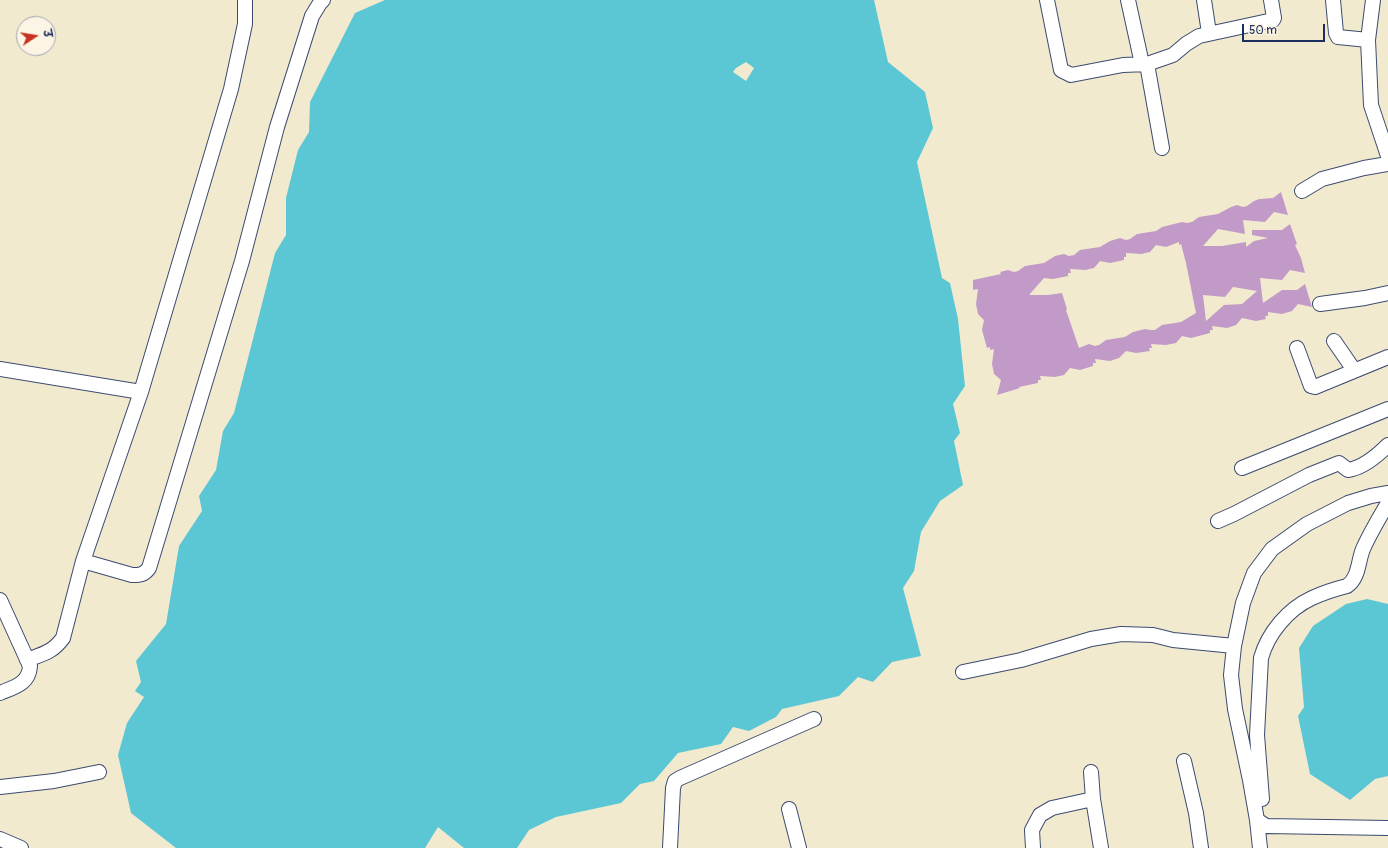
<!DOCTYPE html>
<html>
<head>
<meta charset="utf-8">
<style>
  body { margin:0 }
  #map { position:relative; width:1388px; height:848px; overflow:hidden; background:#f2eacf; font-family:Pangolin,"Playpen Sans Deva",sans-serif }
  canvas { display:block }
  .north { position:absolute; left:16px; top:16px; width:40px; height:40px; box-sizing:border-box; background:#fcf5e5; border:1px solid #a2a6af; border-radius:50%; rotate:78deg; font-size:11px; font-weight:700; line-height:16px; text-align:center; color:#1b2f5e }
  .north::after { content:''; display:block; margin:auto; width:14px; height:18px; background:#c8321e; clip-path:polygon(50% 0,100% 100%,50% 72%,0 100%) }
  .scale { position:absolute; left:1242px; top:24px; width:83px; height:18px; box-sizing:border-box; border:2px solid #1b2f5e; border-top:0; padding-left:5px; font-size:12px; line-height:14px; white-space:nowrap; color:#1b2f5e; -webkit-text-stroke:3px #fcf5e5; paint-order:stroke }
</style>
</head>
<body>
<div id="map">
<canvas width="1388" height="848"></canvas>
<div class="north">उ</div>
<div class="scale">50 m</div>
</div>
<script>
const context = document.querySelector('canvas').getContext('2d');
context.lineJoin = 'round';
function fill(path, color) {
  context.fillStyle = color;
  context.fill(path, 'evenodd');
}
function trace(path, color, width, dash) {
  context.strokeStyle = color;
  context.lineWidth = width;
  context.lineCap = dash ? 'butt' : 'round';
  context.setLineDash(dash || []);
  context.stroke(path);
}
fill(new Path2D(`
  M385 0H874L888 62 925 92 933 128 917 162 942 278 950 283 958 319 965 386 953 404 960 433 954 441 963 485 940 501 921 532 914 571 903 588 921 656 892 662 873 682 858 677 839 696 782 709 776 717 749 731 733 727 721 744 678 753 654 781 640 784 621 803 556 817 529 830 517 848H464L438 827 425 848H176L131 813 118 755 127 723 144 697 135 691 141 682 136 661 166 624 179 546 202 511 199 496 216 470 223 431 234 413 275 253 286 235V198L298 150 309 132 310 102 355 13ZM746 62 754 68 746 81 733 72 736 68Z
  M1367 599 1388 604V776L1375 779 1350 800 1310 774 1298 716 1304 707 1299 648 1313 626 1346 604Z`), '#5bc6d4');
fill(new Path2D(`
  M1281 192 1288 215 1274 212 1265 222 1243 220 1245 234 1218 229 1203 246H1222L1246 242V247L1254 241 1268 238 1252 235V230H1282L1290 224 1297 244 1295 245 1301 258 1305 273 1290 270 1282 280 1260 278 1263 303 1282 290H1297L1305 284 1312 307 1298 304 1292 311 1282 314 1268 312V316H1265L1266 319 1256 321 1242 318 1236 325 1227 328 1212 326 1213 330H1210V333L1191 338 1182 336 1176 343 1166 345 1151 344 1152 348H1149L1150 351 1136 353 1126 351 1119 358 1110 361 1095 359 1096 363H1093V366L1080 370 1070 368 1064 375 1055 377 1040 376 1041 380H1038V383L1019 387 1020 388 997 395 1001 380 994 374 992 364 994 349 990 350V347L987 348 982 330 984 320 978 314 976 304 978 289 973 290V280L1001 274 1000 272 1008 270 1014 272 1018 271 1025 266 1044 263 1055 256 1064 254 1069 256 1074 255 1080 250 1100 247 1110 241 1120 238 1126 240 1130 239 1137 234 1156 231 1162 227 1182 222 1187 223 1192 222 1199 217 1218 214 1231 207 1237 205 1243 207 1247 206 1254 201 1259 199 1273 198ZM1179 242V245L1181 244 1186 263 1196 313 1181 322 1162 325 1155 330H1151L1145 329 1133 332 1125 337 1106 340 1099 345 1095 346 1089 344 1079 348 1066 310 1067 309 1062 293 1048 295H1029L1044 278 1053 279 1068 276V273H1071L1070 269 1085 270 1094 268 1100 261 1110 263 1124 260V257H1126V253L1141 254 1150 252 1156 245 1166 247ZM1233 287 1257 291 1242 304 1224 305 1206 321 1203 295 1225 297Z`), '#c29ac8');
const minor = new Path2D(`
  M1047 0 1061 70 1071 75 1123 65 1147 64 1173 55 1186 44 1199 36 1273 20 1274 18 1271 0
  M1128 0 1142 64
  M1204 0 1209 33
  M1333 0 1336 33 1338 37 1368 40
  M1373 0 1368 40 1371 105 1388 156
  M1147 64 1162 148
  M1302 191 1322 179 1364 168 1388 164
  M1320 304 1365 298 1388 293
  M1334 341 1354 370
  M1297 348 1311 386 1315 387 1388 357
  M0 369 141 392
  M1242 468 1388 409
  M1218 521 1234 514 1309 475 1339 463 1348 470C1363 468 1378 455 1388 445
  M83 561 132 575C140 575 144 575 149 568L242 261 277 127 312 16 320 3 323 0
  M0 600 30 666C29 684 14 687 0 693
  M27 660C43 654 53 652 63 638L83 561 141 392 231 89 245 24V0
  M963 672 1021 660 1091 639 1121 634 1153 635 1173 640 1234 646
  M1184 761 1196 813 1201 848
  M1091 772 1093 799 1101 848
  M0 787 54 781 99 772
  M1262 799 1257 735 1261 658C1268 633 1288 609 1312 598 1323 593 1335 589 1347 586 1359 578 1358 561 1363 549 1370 533 1379 518 1388 503
  M789 809 799 848
  M1257 820 1266 826 1388 828
  M0 839 21 848
  M670 848 673 788 675 781 680 778 814 719
  M1033 848 1032 830 1040 815 1052 808 1093 799
  M1260 848 1257 820 1250 780 1235 709 1231 675 1234 646 1243 603 1254 573 1272 549 1307 524 1348 503 1371 496 1388 493`);
trace(minor, '#3b4b6f', 16);
trace(minor, '#fff', 14);
</script>
</body>
</html>
